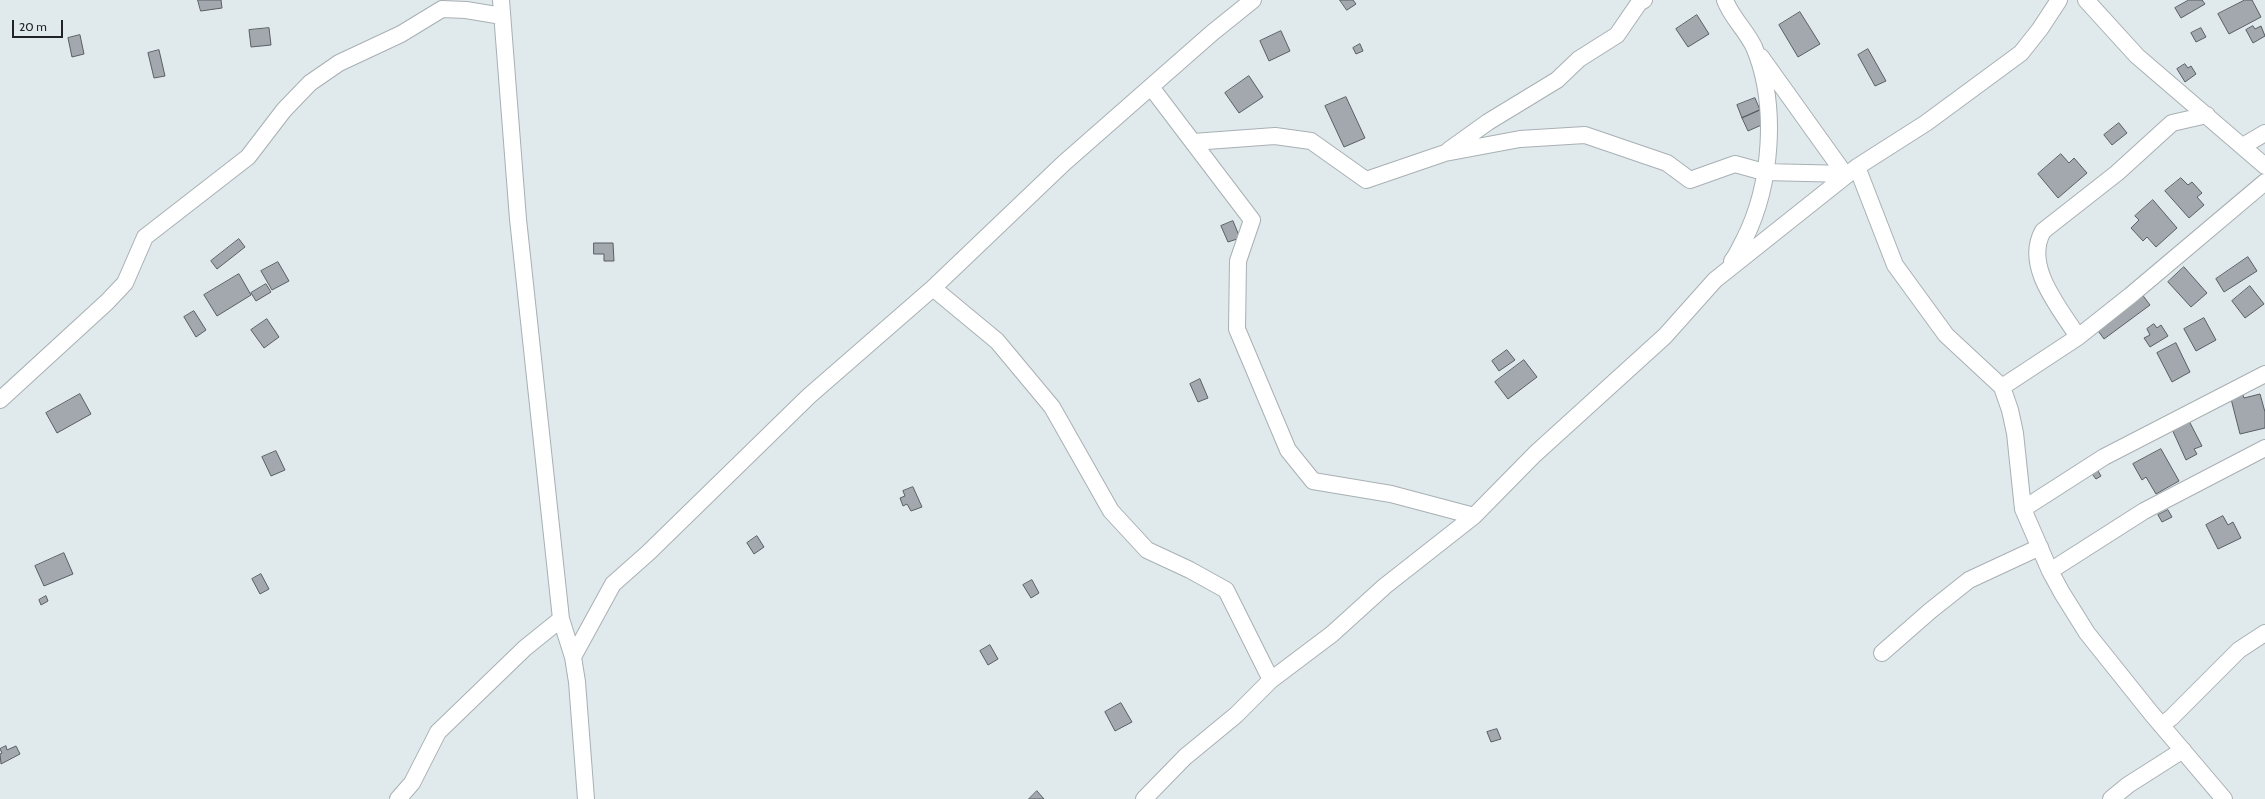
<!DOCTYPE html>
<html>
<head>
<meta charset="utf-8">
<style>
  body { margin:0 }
  #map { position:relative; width:2265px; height:799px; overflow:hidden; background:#e0e9ec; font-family:Cabin,sans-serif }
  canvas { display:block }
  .scale { position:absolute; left:12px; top:20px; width:51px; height:18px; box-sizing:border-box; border:2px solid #202425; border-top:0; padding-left:5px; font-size:12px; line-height:14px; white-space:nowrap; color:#202425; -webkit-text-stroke:3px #e0e9ec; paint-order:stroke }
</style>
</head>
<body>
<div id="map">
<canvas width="2265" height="799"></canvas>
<div class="scale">20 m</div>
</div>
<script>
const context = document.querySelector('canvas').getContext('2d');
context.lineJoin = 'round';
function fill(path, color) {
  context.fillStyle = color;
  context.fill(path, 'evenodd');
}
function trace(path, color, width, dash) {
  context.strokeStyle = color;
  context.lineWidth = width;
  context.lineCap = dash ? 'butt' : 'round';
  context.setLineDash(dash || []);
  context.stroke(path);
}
const building = new Path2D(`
  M198 0H221L222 8 201 11Z
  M1340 0H1353L1356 4 1347 10Z
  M2189 0H2202L2205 4 2181 18 2175 8Z
  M2245 0H2252L2261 17 2229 34 2218 14Z
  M1800 12 1820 44 1798 57 1779 25Z
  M1697 15 1709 34 1688 47 1676 29Z
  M2253 26 2255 29 2261 26 2265 36 2253 43 2246 30Z
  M269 28 271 45 251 47 249 30Z
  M2201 28 2206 37 2196 42 2191 33Z
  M1281 31 1290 51 1269 61 1260 41Z
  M80 35 84 54 72 57 68 38Z
  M1360 44 1363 51 1356 54 1353 48Z
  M1868 49 1886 81 1875 86 1858 55Z
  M159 50 165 76 154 78 148 53Z
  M2185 64 2188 68 2191 66 2196 74 2185 82 2177 69Z
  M1249 76 1263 97 1239 113 1225 93Z
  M1346 97 1365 138 1344 147 1325 106Z
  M1755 98 1760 110 1742 118 1737 105Z
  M1760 110 1766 123 1748 131 1742 118Z
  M2119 123 2127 133 2112 145 2104 135Z
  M2061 154 2069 163 2074 158 2087 173 2058 198 2038 174Z
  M2181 178 2188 185 2192 182 2202 193 2197 197 2204 205 2189 218 2165 191Z
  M2153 200 2177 228 2156 247 2147 237 2143 241 2131 228 2139 220 2135 216Z
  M1233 221 1240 238 1228 242 1221 226Z
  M239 239 245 247 217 269 211 261Z
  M594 243H613L614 261H604V254H594Z
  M2248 257 2257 271 2224 292 2216 279Z
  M278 262 289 281 272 290 261 271Z
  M2184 267 2207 293 2191 307 2168 282Z
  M239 274 251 295 217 316 204 295Z
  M266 284 271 292 256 301 251 293Z
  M2250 286 2264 304 2245 318 2232 301Z
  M2141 293 2150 305 2104 339 2096 328Z
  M194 311 206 330 196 337 184 317Z
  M2204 318 2216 340 2196 351 2184 329Z
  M267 319 279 337 264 348 251 330Z
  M2154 324 2157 328 2161 325 2168 336 2150 347 2144 338 2150 335 2147 329Z
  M2176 343 2190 372 2172 382 2157 353Z
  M1507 350 1515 360 1499 371 1492 361Z
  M1524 360 1537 377 1508 399 1495 382Z
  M1200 379 1208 398 1198 402 1190 384Z
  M2242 392 2244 398 2260 394 2265 412V428L2240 434 2230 395Z
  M80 394 91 414 57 433 46 413Z
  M2188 419 2202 446 2194 449 2197 454 2186 460 2171 427Z
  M2161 449 2179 481 2156 494 2146 477 2142 480 2133 464Z
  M276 451 285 470 271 476 262 457Z
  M2095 466 2101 476 2096 479 2089 470Z
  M913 487 922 507 911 511 907 504 903 506 900 498 905 496 903 491Z
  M2168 510 2172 517 2162 522 2158 515Z
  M2223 516 2228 525 2233 522 2241 538 2218 549 2206 525Z
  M757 536 764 547 754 554 747 543Z
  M64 553 73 574 44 586 35 566Z
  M261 574 269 589 260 594 252 579Z
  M1032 580 1039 593 1031 598 1023 585Z
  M46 596 48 601 41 605 39 600Z
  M990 645 998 659 988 665 980 651Z
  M1121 703 1132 722 1115 731 1105 712Z
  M1497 729 1501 739 1491 742 1487 732Z
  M6 746 7 750 16 746 20 754 1 764 0 754 2 753 0 749Z
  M1037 791 1044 799H1029Z`);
fill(building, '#a2a8ad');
trace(building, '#595f64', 1);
const street = new Path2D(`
  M501 0 518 219 561 619 573 657 577 682 586 799
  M1725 0C1731 17 1746 30 1754 47 1778 104 1772 185 1744 240 1740 247 1737 255 1732 261
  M2086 0 2137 56 2265 166
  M1761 57 1844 173
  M1151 87 1252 220 1238 261 1237 329 1288 450 1313 481 1391 494 1474 516
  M1193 142 1275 136 1311 141 1366 180 1445 153 1520 139 1585 135 1667 163 1690 180 1735 164 1764 172 1848 174
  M2243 146 2265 133
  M1449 150 1488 122 1557 80 1579 59 1617 35 1639 3 1644 0
  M1857 167 1895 265 1946 335 2002 387 2010 410 2015 433 2023 509 2050 571 2062 593 2087 633 2151 713 2224 799
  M933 288 997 341 1052 407 1111 511 1147 550 1190 570 1226 590 1271 680
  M2078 337C2060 308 2023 266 2043 231L2117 173 2172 123 2207 115
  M2002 387 2078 337 2131 295 2265 182
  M0 400 107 302 125 283 145 237 248 157 284 110 310 83 339 63 401 34 442 9 466 10 502 16
  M2023 509 2104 457 2265 374
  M2050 571 2144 511 2265 448
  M1882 653 1930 611 1969 580 2040 547
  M573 657 613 584 648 553 809 396 933 288 1064 163 1212 33 1253 0
  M2161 725 2171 718 2239 650 2265 633
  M398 799 412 783 438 732 525 648 561 619
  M1144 799 1185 757 1236 715 1271 680 1332 634 1385 586 1474 516 1535 454 1665 336 1715 280 1857 167 1926 123 2021 53 2040 29 2059 0
  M2111 799 2128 785 2183 750`);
trace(street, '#a8b0b4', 18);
trace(street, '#fff', 16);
</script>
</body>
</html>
